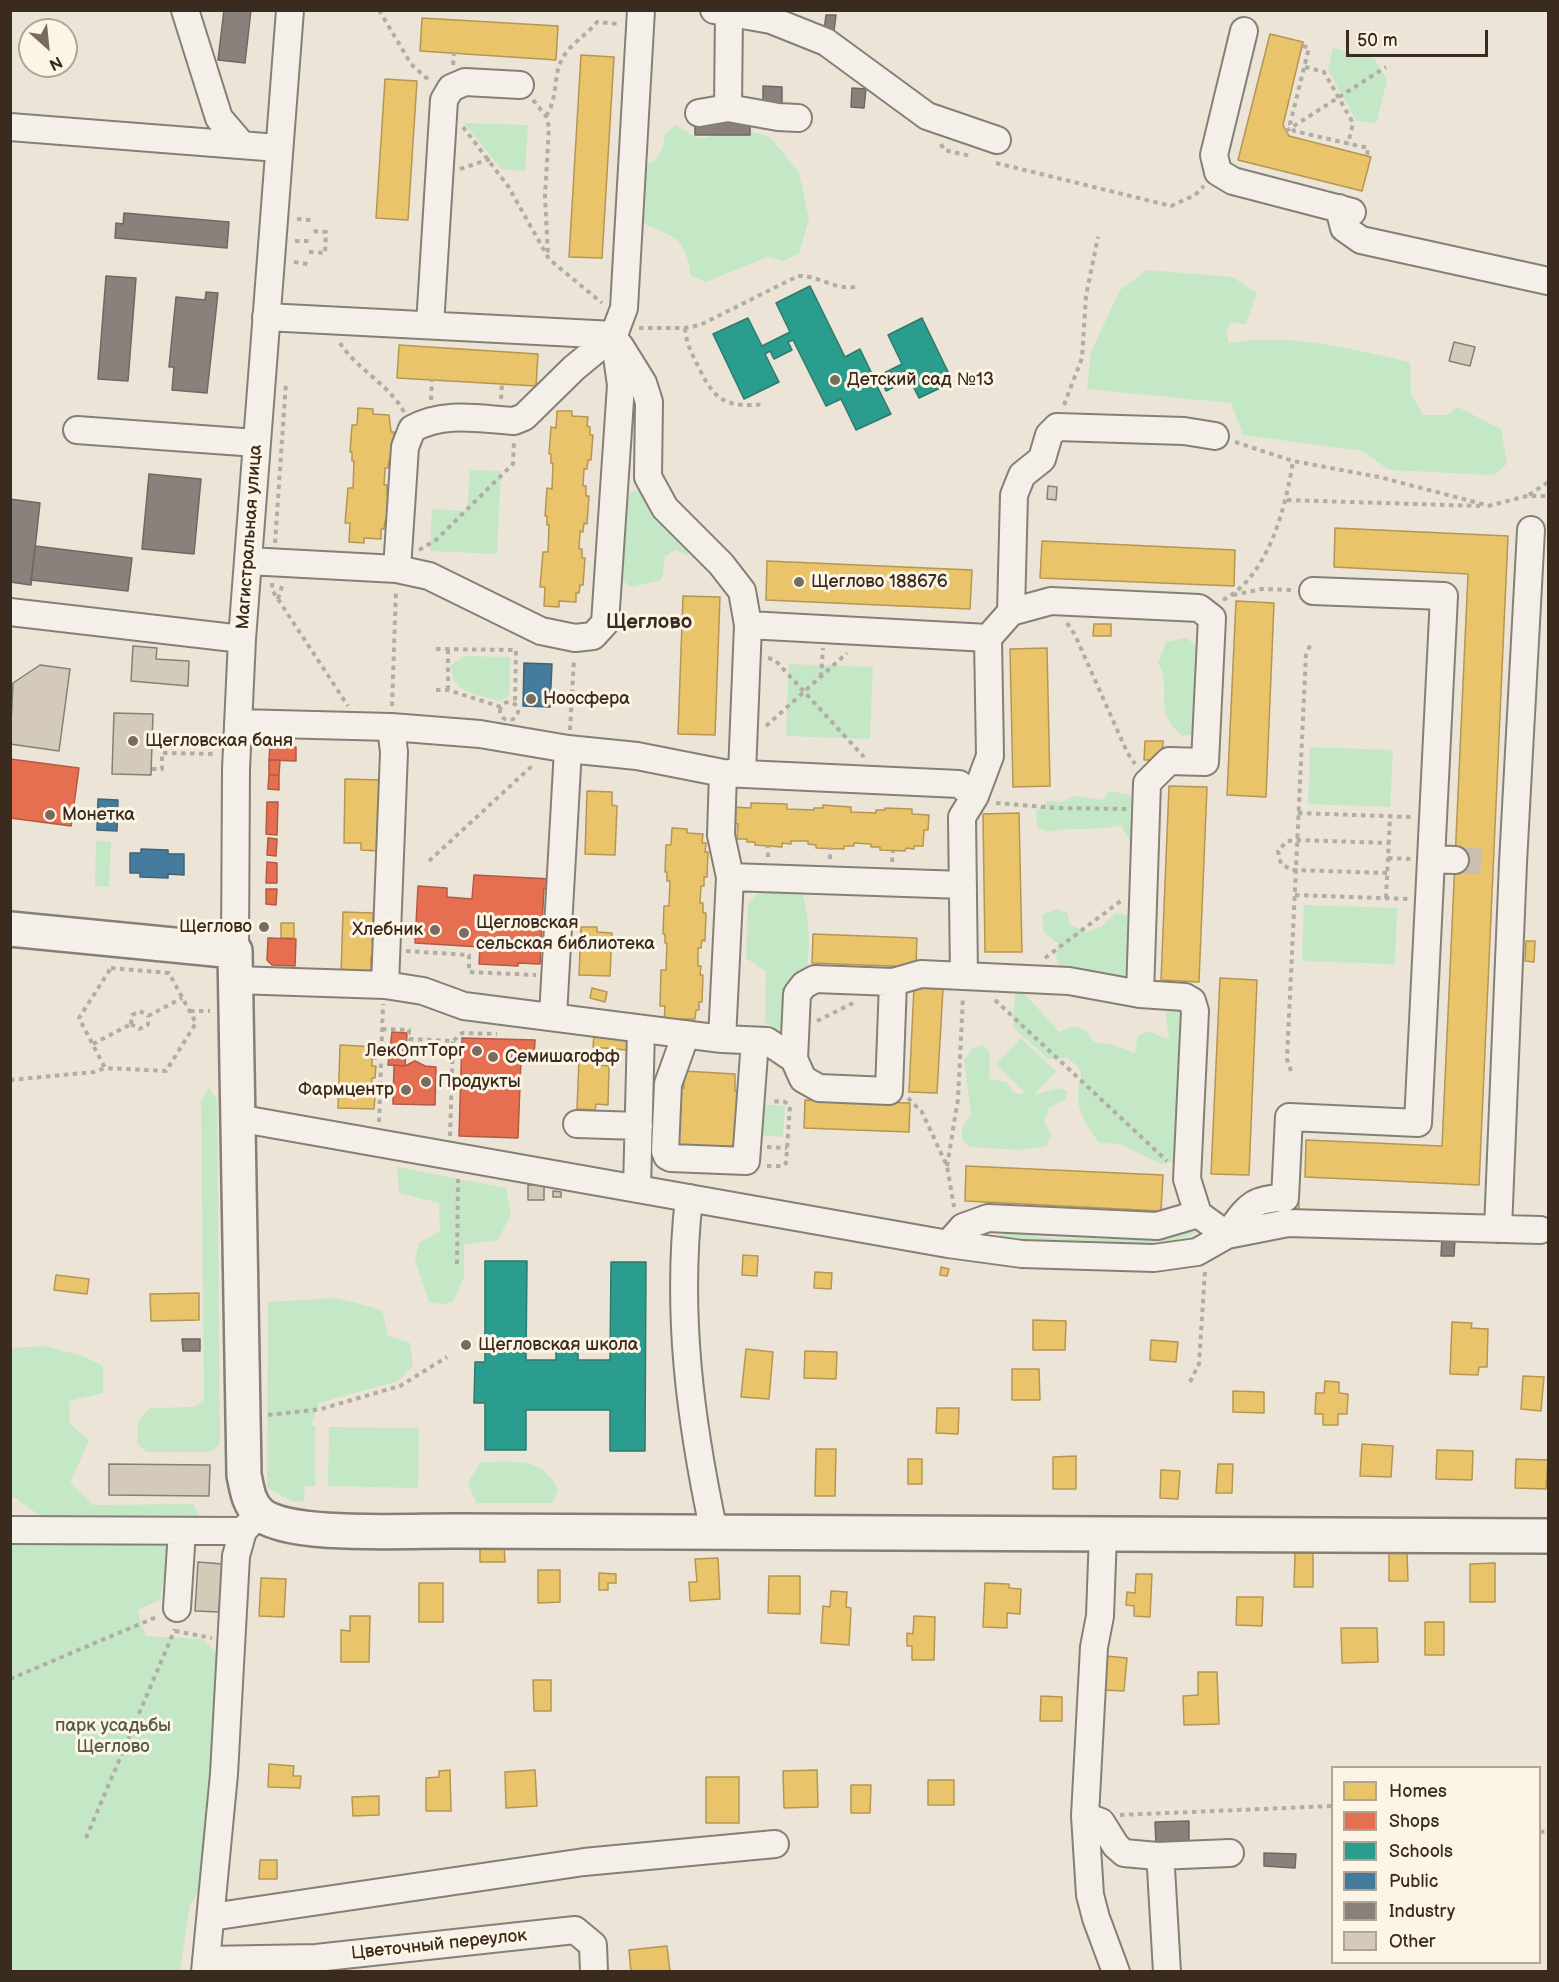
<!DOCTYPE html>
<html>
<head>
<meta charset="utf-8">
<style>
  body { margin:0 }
  #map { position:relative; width:1559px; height:1982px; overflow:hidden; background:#ece4d6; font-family:"Balsamiq Sans",sans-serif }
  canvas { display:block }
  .frame { position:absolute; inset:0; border:12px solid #3b2a1e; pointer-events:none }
  .legend { position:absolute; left:1331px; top:1766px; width:210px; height:198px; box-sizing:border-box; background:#fcf5e5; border:2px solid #afa495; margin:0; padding:8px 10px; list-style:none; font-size:18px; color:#3b2a1e }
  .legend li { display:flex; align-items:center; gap:12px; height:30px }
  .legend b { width:30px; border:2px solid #afa495 }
  .north { position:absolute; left:18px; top:18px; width:60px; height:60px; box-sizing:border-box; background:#fcf5e5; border:2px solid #afa495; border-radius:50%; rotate:153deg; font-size:16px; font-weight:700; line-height:24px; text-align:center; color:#3b2a1e }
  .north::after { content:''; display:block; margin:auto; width:21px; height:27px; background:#796b5e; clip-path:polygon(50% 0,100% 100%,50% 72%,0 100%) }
  .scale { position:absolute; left:1346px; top:30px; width:142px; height:27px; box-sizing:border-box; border:3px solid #3b2a1e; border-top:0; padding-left:8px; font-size:18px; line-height:21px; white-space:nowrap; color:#3b2a1e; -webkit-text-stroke:4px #fcf5e5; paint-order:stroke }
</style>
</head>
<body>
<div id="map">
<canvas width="1559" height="1982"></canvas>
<div class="frame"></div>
<ul class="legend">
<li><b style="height:16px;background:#e9c46a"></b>Homes</li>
<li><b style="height:16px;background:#e76f51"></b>Shops</li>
<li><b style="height:16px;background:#2a9d8f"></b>Schools</li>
<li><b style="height:16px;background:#457b9d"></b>Public</li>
<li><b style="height:16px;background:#8a817c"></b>Industry</li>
<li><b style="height:16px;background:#d4caba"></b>Other</li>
</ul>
<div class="north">N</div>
<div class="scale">50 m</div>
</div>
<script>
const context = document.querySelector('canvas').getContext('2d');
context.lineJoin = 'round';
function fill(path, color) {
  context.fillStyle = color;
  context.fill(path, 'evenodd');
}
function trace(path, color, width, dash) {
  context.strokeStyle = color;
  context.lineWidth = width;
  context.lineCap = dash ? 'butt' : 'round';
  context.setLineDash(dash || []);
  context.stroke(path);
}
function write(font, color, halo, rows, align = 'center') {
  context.font = font + ' "Balsamiq Sans",sans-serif';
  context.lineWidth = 6;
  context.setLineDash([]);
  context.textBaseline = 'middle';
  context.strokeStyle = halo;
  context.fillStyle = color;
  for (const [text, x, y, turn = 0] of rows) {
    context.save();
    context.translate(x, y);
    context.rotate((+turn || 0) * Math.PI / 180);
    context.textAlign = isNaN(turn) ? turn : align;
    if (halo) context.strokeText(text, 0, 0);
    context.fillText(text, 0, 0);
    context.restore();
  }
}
fill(new Path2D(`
  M1333 48 1374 58 1387 80 1376 124 1356 120 1328 70Z
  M464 123 528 125 525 171 501 169Z
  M676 125C699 141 706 143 729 125L770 137 799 173 809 219 799 253 784 261 767 257 706 282 691 276C685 235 675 238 640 222L639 168C659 161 663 153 665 133Z
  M1147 270 1232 277 1257 293 1246 324 1231 322 1226 332 1229 343C1288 332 1352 349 1410 362L1411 394 1423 415H1446L1458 407 1501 429 1507 464 1493 475 1389 470 1363 451 1243 435 1231 403 1087 389 1091 352 1120 290Z
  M470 470 501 471 497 554 430 551 432 509 467 511Z
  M647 488 695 548 686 555 676 550 665 556 662 580 632 587 618 578 622 513 631 492Z
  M1186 638 1199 647 1195 686 1200 723 1196 734 1182 736C1177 731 1169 724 1167 717 1160 696 1170 684 1158 663L1166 642Z
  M465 656 510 657 509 696 499 701C475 693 451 694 451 665Z
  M789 664 873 667 870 739 786 736Z
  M1310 747 1393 750 1390 807 1308 804Z
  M1109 791 1130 795 1139 806 1138 842 1130 841 1121 825C1096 832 1071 826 1047 832L1037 827 1036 811 1048 801 1063 802 1073 796 1102 800Z
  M96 841 111 842 109 887 95 886Z
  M761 889 801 890C817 942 806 980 792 1031L779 1032 765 1022 766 972 746 958 748 905Z
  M1304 905 1397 908 1395 964 1302 961Z
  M1057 909 1067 912 1070 925 1086 932 1102 926 1116 913 1131 916 1137 931 1129 948 1133 964 1127 975 1112 979 1061 969 1056 958 1058 943 1044 933 1042 915Z
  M1024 993 1059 1032 1075 1026 1085 1030 1094 1042 1113 1045 1135 1053 1138 1036 1148 1031 1166 1039 1169 1036 1166 1020 1167 1010 1180 1004 1187 1014 1177 1161 1162 1164 1120 1144 1100 1143C1089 1131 1077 1112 1078 1095 1079 1074 1088 1075 1068 1058L1048 1059 1013 1027 1015 994Z
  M1021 1038 1056 1071 1034 1095 1060 1088 1068 1092 1065 1100 1049 1108 1044 1121 1051 1134 1047 1146 1019 1150 970 1147 962 1140V1128L971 1114 964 1060 972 1048 983 1045 990 1052 989 1079 1007 1082 1014 1093 1026 1094 996 1064Z
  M209 1088 217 1100 220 1444 210 1452H147L137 1443 138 1422 150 1408 195 1407 204 1399 201 1100Z
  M758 1104 785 1106 783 1137 757 1135Z
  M397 1167 506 1188 511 1214 498 1240 464 1245V1277L453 1302 443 1304 429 1302 415 1260 419 1243 440 1231 439 1203 399 1193Z
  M1183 1223 1196 1231C1166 1258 1043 1242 1000 1241L997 1237 1011 1228 1027 1229 1036 1237 1104 1239 1121 1228Z
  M336 1298 382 1310 388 1336 410 1343 413 1366 398 1381 319 1403 311 1426H315V1486H305L304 1501 293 1502 267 1488 268 1302Z
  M46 1346 85 1357 103 1366V1393L69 1401 70 1424 89 1440 70 1483 93 1505 194 1504 198 1516 182 1521 46 1520 14 1497 11 1498V1348Z
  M329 1427 419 1428 418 1488 328 1486Z
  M481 1462C514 1463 542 1455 558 1490L553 1503H476L468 1482Z
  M11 1536 157 1538 169 1549 160 1600 137 1610 146 1636 202 1639 223 1659 203 1884 190 1905 180 1971H11Z`), '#c4e8c6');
const homes = new Path2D(`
  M422 18 558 26 556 60 420 51Z
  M1270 34 1303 42 1283 125 1289 136 1371 157 1362 191 1238 160Z
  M581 55 614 57 602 258 569 257Z
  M385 79 417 81 408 220 376 218Z
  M399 345 538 354 536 386 397 378Z
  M358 408 373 409V414L389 415 391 432H394L392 460H389L388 468H385L384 485H387V494H390L388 521H385L384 529H381V539L364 538V543L349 542 350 523H345L348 488H353L354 461H352V452H350L352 425H357Z
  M557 411H572V416L588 417 587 426 590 427V435H593L591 460H588L587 469H584L583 486H586V496H589L587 524 584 523 583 532 580 531 579 549H582V558H585L583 585H580L579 593H576V602L559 601V607L544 606 545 587H540L543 552H548L549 525H547V516H545L547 488 552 489 553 463H551V454H549L551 427 556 428Z
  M1335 528 1508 536 1479 1185 1305 1177 1306 1140 1442 1146 1468 574 1334 567Z
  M1042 541 1235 550 1234 586 1040 578Z
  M767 561 972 570 970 609 766 600Z
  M683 596 720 597 715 735 678 734Z
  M1236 601 1274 603 1266 797 1227 795Z
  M1094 624H1111V636H1093Z
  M1047 648 1050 786 1013 787 1010 649Z
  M1145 741H1163L1162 760H1144Z
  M345 779 380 780 379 851 361 850V843H344Z
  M1169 786 1207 787 1199 982 1161 980Z
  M587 791 612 792V805L617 806 615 855 585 854Z
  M751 803 787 804V809L814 810V808H823V805L851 807V812L876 813V810H885V808L912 809V814L929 815 928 830H924L923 846H914V849L906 848 905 851 880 850V847H871V844L854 843V846H844V849L816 848V845L808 844V841H791V844L782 843V847L755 845V842H747V839H737L738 824 733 823V807L751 808Z
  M1019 813 1022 952H985L983 814Z
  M672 828 687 829V833L703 834 702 843H706L705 852H708L707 877H704V886H701L700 903H703V913H706L705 941 702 940 701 948H698V966H701L700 975H703L702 1002H699V1010H696L695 1019H680V1024H664L665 1006H660L661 970H666L667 943H665V934H663L664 906H669L670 881H667V872H665L666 845H671Z
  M343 912 373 913V921H380L379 931H372V941H379L378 956H371V975L341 974Z
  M281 923H294V938H281Z
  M581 927H597V932L612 933 610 976 579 975Z
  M813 934 917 938 916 967 812 963Z
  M1526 941H1535L1534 962 1525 961Z
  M1220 978 1257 980 1249 1175 1211 1174Z
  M914 987 943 989 937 1093 909 1092Z
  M592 988 607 992 605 1002 590 998Z
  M594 1035 629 1039 627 1050 593 1047Z
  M340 1045 377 1047 376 1059H372V1066H376L375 1078H372L371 1089H368V1096H375L374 1109 338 1108Z
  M579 1059 595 1060 594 1065 609 1066 608 1105 596 1104 595 1110 577 1109Z
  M684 1071 735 1074V1091H739L736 1150 676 1147 679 1088H684Z
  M805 1100 910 1103 909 1132 804 1128Z
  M966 1166 1163 1175 1161 1211 965 1201Z
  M1291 1203H1299V1212L1290 1211Z
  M743 1255 758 1256 757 1276 742 1275Z
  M941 1267 949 1269 947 1276 940 1275Z
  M815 1272 832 1273 831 1289 814 1288Z
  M56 1275 89 1279 87 1294 54 1290Z
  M199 1293V1320L151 1321 150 1294Z
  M1033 1320 1066 1321 1065 1350H1033Z
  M1452 1322 1472 1323 1471 1328 1488 1329 1487 1367H1479L1478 1375 1450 1374Z
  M1151 1340 1178 1342 1176 1362 1150 1360Z
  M746 1349 773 1352 769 1399 741 1397Z
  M805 1351 837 1352 836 1379 804 1378Z
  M1012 1369H1039L1040 1400H1012Z
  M1523 1376 1544 1377 1541 1411 1521 1409Z
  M1325 1381 1339 1382V1393L1348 1394 1347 1414H1338V1425H1323V1414H1315L1316 1393H1324Z
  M1233 1391 1264 1392V1413L1233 1412Z
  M937 1408H959L958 1434 936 1433Z
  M1362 1444 1393 1446 1391 1477 1360 1476Z
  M816 1449H836L835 1496H815Z
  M1437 1450 1473 1451 1472 1480 1436 1479Z
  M1076 1456V1489H1053V1457Z
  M908 1459H922V1484H908Z
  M1516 1459 1548 1460 1546 1489 1515 1488Z
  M1218 1464H1233L1232 1493H1216Z
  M1161 1470 1180 1471 1178 1499 1160 1498Z
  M480 1545H504L505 1562H480Z
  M1407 1552 1408 1581H1389V1553Z
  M1295 1553H1313V1587H1294Z
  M718 1558 720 1599 690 1601 689 1582H697L695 1559Z
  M1495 1563V1602H1470V1564Z
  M538 1570H560V1602L538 1603Z
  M599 1573 616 1574V1583H608V1590H599Z
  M1136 1574H1152L1150 1617 1134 1616V1606L1126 1605 1127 1592 1135 1593Z
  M769 1576H800V1614L768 1613Z
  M261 1578 286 1579 284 1617 259 1616Z
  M419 1583H443V1622H419Z
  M985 1583 1009 1584V1588L1021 1589 1020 1614 1007 1613V1628L983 1627Z
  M831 1591 847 1592 846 1607 851 1608 849 1645 821 1643 823 1606 830 1607Z
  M1237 1597H1263L1262 1626 1236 1625Z
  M350 1616H370L369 1662H341V1630L350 1631Z
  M914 1616 935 1617 934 1660H912V1646H907V1633L913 1634Z
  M1425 1622H1444V1655H1425Z
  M1341 1628H1377L1378 1662 1342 1663Z
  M1106 1656 1127 1658 1124 1691 1104 1690Z
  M1198 1672H1217L1219 1724 1184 1725 1183 1696 1198 1695Z
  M533 1680H551V1711H534Z
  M1041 1696 1062 1697V1721H1040Z
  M269 1764 294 1766 293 1776H301L300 1788 268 1787Z
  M450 1770 451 1811H426V1778L439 1777V1771Z
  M535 1770 537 1806 506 1808 505 1772Z
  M817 1770 818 1807 784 1808 783 1771Z
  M706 1777H739V1823H706Z
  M928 1780H954V1805H928Z
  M851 1785H871L870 1813H851Z
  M379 1796V1815L353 1816 352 1797Z
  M260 1860H277V1879H259Z
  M667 1946 670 1972H631L629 1950Z`);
fill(homes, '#e9c46a');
trace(homes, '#b59653', 1.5);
const shops = new Path2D(`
  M270 746 296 747V761L269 760Z
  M10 759 79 768 71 826 10 818Z
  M269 760H280L279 775H269Z
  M269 775H279V790L268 789Z
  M267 802H278L277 835 266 834Z
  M268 838 277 839 276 856 267 855Z
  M267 862 277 863V883H266Z
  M474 875 552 879 551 889 544 888 540 964 518 963V966L479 964 480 947 415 943 418 886 447 888V897L472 899Z
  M266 889H277L276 905 266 904Z
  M268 938 296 939 295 966 272 965 267 960Z
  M392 1032 407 1033 405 1066 388 1065Z
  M462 1038 535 1040 534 1059 521 1058 518 1138 459 1136Z
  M415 1061 425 1066 436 1067 435 1105 393 1104 394 1065 405 1066Z`);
fill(shops, '#e76f51');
trace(shops, '#b35a42', 1.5);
const schools = new Path2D(`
  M810 286 845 357 860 349 874 378 902 364 888 335 922 318 953 382 919 398 905 371 900 374 904 382 886 391 882 383 877 386 891 414 856 430 841 399 826 406 793 340 788 342 792 350 774 359 770 351 765 354 779 382 744 399 713 334 748 318 762 346 790 332 776 303Z
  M485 1261H527L526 1360H556V1350H578V1360H610L611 1262H646L645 1451H610V1410H526V1450H485V1403H474L475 1362H485Z`);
fill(schools, '#2a9d8f');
trace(schools, '#2f7a6d', 1.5);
const public = new Path2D(`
  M524 663 552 664 550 707 523 706Z
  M98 799 118 800 117 831 97 830Z
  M141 849 168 850V854H184V875L168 874V878L140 877V873H130V853H141Z`);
fill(public, '#457b9d');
trace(public, '#426377', 1.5);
const industry = new Path2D(`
  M224 10H251L245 63 218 60Z
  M826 15H836L834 31 824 30Z
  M763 86 782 87V105L763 104Z
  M852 88 866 89 864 108 851 107Z
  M695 121H750V135H695Z
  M124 213 229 222 227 248 115 238 116 223 123 224Z
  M106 276 136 278 128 381 98 379Z
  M206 292 218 293 207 393 172 390 174 367H169L176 297 205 300Z
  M149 474 201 479 194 554 142 549Z
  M10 499 40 503 31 585 10 582Z
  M35 546 132 558 128 591 31 580Z
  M1442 1237H1455L1454 1256H1441Z
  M182 1339H200V1351H183Z
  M1189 1821V1844L1156 1845 1155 1822Z
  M1264 1853 1296 1854 1295 1868 1264 1866Z`);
fill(industry, '#8a817c');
trace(industry, '#726760', 1.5);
const building = new Path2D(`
  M1454 342 1475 347 1470 366 1449 361Z
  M1048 486 1057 487 1056 500 1047 499Z
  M133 646 157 648 156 659 189 661 188 686 131 681Z
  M40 665 70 669 59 751 10 744 13 683Z
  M114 713 153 714 151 775 112 774Z
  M528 1185H544V1200H528Z
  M553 1191 561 1192V1197H553Z
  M109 1464 210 1465 209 1496 109 1495Z
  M198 1562 223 1564 219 1612 195 1611Z`);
fill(building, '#d4caba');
trace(building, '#867f76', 1.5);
trace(new Path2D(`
  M1455 860 1494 862`), '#c9bfb1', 26, [26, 13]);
const minor = new Path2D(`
  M185 10 219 118 242 145
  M714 10 771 20 826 42 927 116 997 140
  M1244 31 1214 155 1218 172 1233 181 1352 212
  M728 108 729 13
  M699 113 728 108 778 117 798 118
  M10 127 278 148
  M1339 208 1344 228 1361 240 1548 281
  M266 317 614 335
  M430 325 444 100 451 88 465 82 520 85
  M620 346 643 383 649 402 648 477 665 508 721 564 742 591 748 625 742 773
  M77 430 256 443
  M248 561 397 569 429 576 541 631 575 638 593 636 605 623 621 385 614 335 624 308 641 10
  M397 569 405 447 412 429C445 411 478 419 514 421L524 417 574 368 614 335
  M10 612 242 639
  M1011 612 1014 495 1022 475 1042 459 1049 435 1057 427 1184 431 1215 436
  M748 625 988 638
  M238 723 391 727 480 734 568 749 637 756 723 773 959 784 975 796
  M1431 859 1455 860
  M730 877 963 885
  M235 951 236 769 242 639 290 10
  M964 976 962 817 975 796 990 756 988 638 1011 612 1051 601 1199 608 1212 618 1205 762 1169 761 1147 783 1140 994
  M235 980 385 985 423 991 464 1006 722 1039 767 1041 794 1059 803 1079 819 1088 889 1091 893 982
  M385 985 394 752 391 727
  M553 1016 568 749
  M686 1034 668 1084 665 1151 667 1156 671 1158 746 1161 755 1041
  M722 1039 730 877 721 835 723 773
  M794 1059 797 994 804 985 815 979 893 982 921 974 1069 981 1140 994 1185 997 1192 1001 1195 1011 1187 1179 1198 1214 1227 1235
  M237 1118 948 1244 1022 1254 1154 1258 1197 1252 1227 1235 1288 1223 1540 1230
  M577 1124 639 1126
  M637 1189 641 1029
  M689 1198C676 1313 690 1420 714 1532
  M1498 1229 1513 863 1531 530
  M1227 1235C1247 1209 1250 1198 1285 1198L1289 1117 1418 1123 1444 596 1313 591
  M948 1244 963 1227 988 1218 1157 1226 1198 1214
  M10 1530 243 1531
  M1103 1533 1100 1616 1094 1647 1085 1816 1090 1895 1096 1918 1116 1972
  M177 1608 182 1531
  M1085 1816 1101 1822 1116 1846 1124 1853 1157 1856 1230 1853
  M1157 1856 1161 1868 1167 1972
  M211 1917 584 1862 775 1844
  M206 1960 316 1958 575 1930 593 1945 594 1972
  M205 1972 224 1774 236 1556 243 1531 259 1513`);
const major = new Path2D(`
  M10 929 235 951 244 1475C247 1489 248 1502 259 1513 286 1539 416 1530 458 1531L1548 1536`);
trace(minor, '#867f76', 30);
trace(major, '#867f76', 38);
trace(new Path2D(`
  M379 10 411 64 431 82
  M1303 46 1309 48 1290 124 1294 131 1368 148 1367 156
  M453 65 454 53
  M1305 67 1324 72 1353 123 1348 144
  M533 100 546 116 549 127 545 197 548 255
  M546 116C558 99 553 78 561 61 568 45 586 36 597 22L619 24
  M463 127 508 186 549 259 602 303
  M1286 131 1386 67
  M941 144 944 150 971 156
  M996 163 1171 206 1195 195 1204 186
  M460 169 490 159
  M297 219 311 220
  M295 241H310
  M309 252 325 253 326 232 311 231
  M294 262 308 264
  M639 328H685L700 325 798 276C818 275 834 290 855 287
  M685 328C686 343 692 354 699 368 715 402 728 408 765 404
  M340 343C357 370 389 384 404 412
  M501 399 502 384
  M431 400 432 380
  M1064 405 1082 358 1086 296 1098 237
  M1235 442 1293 461 1379 477 1490 506
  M1529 495 1548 482
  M1287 500 1480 506
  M1488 506 1527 496H1548
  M275 543 286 382
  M419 550 436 540 513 464 514 441
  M272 583V590L348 706
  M1233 595 1262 589 1294 590
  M278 599 283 583
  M1223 600C1268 577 1286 507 1293 461
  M1067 623 1075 635 1127 752 1135 764
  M436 649 516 650 515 705
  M768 658 775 660 864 757
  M821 677 823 648
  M436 690H448L501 707
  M448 690V649
  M500 711a9 9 0 1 1 18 0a9 9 0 1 1-18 0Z
  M392 706 396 590
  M766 726 847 653
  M570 730 574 659
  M152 769H162V753L215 754
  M996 803 1057 808 1126 809
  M1298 813 1411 817
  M768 857V846
  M1388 858 1411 859
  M830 859V848
  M429 861 533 765
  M892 862 893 851
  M1387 873 1292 870 1281 864 1278 851 1287 841 1297 840 1389 843
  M1295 895 1408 899
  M1386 898 1390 817
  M406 951 469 955V972L536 975
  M1045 958 1122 900
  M111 968 169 973 196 1023 166 1071 105 1068 79 1018Z
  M995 1000 1167 1161
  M190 1011H210
  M148 1016 182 998
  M817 1021 853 1003
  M131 1024 139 1029 148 1025V1016
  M131 1024 132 1015 140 1011 148 1016
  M382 1029 409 1030V1039L453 1041 462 1033 497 1034
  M93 1044 131 1024
  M1291 1071 1287 1059 1306 655 1311 643
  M10 1080 94 1072 105 1068
  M908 1098 922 1112 947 1166 954 1207
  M379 1122 383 1004
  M450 1136 453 1041
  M767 1147 787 1148
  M767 1166H783L786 1163 790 1106 785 1102 772 1101
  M947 1166 958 1099 963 996
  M457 1264 458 1179
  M1190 1382 1199 1364 1205 1271
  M268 1415 321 1409 400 1386 447 1357
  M175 1631 212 1638
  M10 1679 159 1616
  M1120 1815 1332 1806
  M1540 1832 1548 1831
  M86 1838 175 1629`), '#b1ada6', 4, [4.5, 4.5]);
trace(minor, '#f4f0e9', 26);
trace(major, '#f4f0e9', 33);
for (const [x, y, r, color] of [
  [835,380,6,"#796b5e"],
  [799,582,6,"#796b5e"],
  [531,699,6,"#796b5e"],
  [133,741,6,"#796b5e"],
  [50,815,6,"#796b5e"],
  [264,927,6,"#796b5e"],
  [435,930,6,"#796b5e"],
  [464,933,6,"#796b5e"],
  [477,1051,6,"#796b5e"],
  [493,1057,6,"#796b5e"],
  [426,1082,6,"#796b5e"],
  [406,1090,6,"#796b5e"],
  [466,1345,6,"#796b5e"]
]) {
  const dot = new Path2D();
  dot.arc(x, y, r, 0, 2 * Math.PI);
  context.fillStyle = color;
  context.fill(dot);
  trace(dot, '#fcf5e5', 2);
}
write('18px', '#3b2a1e', '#fcf5e5', [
  ["Детский сад №13",847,380],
  ["Щеглово 188676",811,582],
  ["Ноосфера",543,699],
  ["Щегловская баня",145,741],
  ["Монетка",62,815],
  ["Щегловская",476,923],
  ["сельская библиотека",476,944],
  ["Щеглово",252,927,"right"],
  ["Хлебник",423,930,"right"],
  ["ЛекОптТорг",465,1051,"right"],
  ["Семишагофф",505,1057],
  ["Продукты",438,1082],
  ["Фармцентр",394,1090,"right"],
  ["Щегловская школа",478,1345]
], 'left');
write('18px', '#3b2a1e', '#fcf5e5', [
  ["Магистральная улица",250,537,-86],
  ["Цветочный переулок",439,1945,-6]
]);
write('18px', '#555a44', '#fcf5e5', [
  ["парк усадьбы",113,1726],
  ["Щеглово",113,1747]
]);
write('bold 21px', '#3b2a1e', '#fcf5e5', [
  ["Щеглово",649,623]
]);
</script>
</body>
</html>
